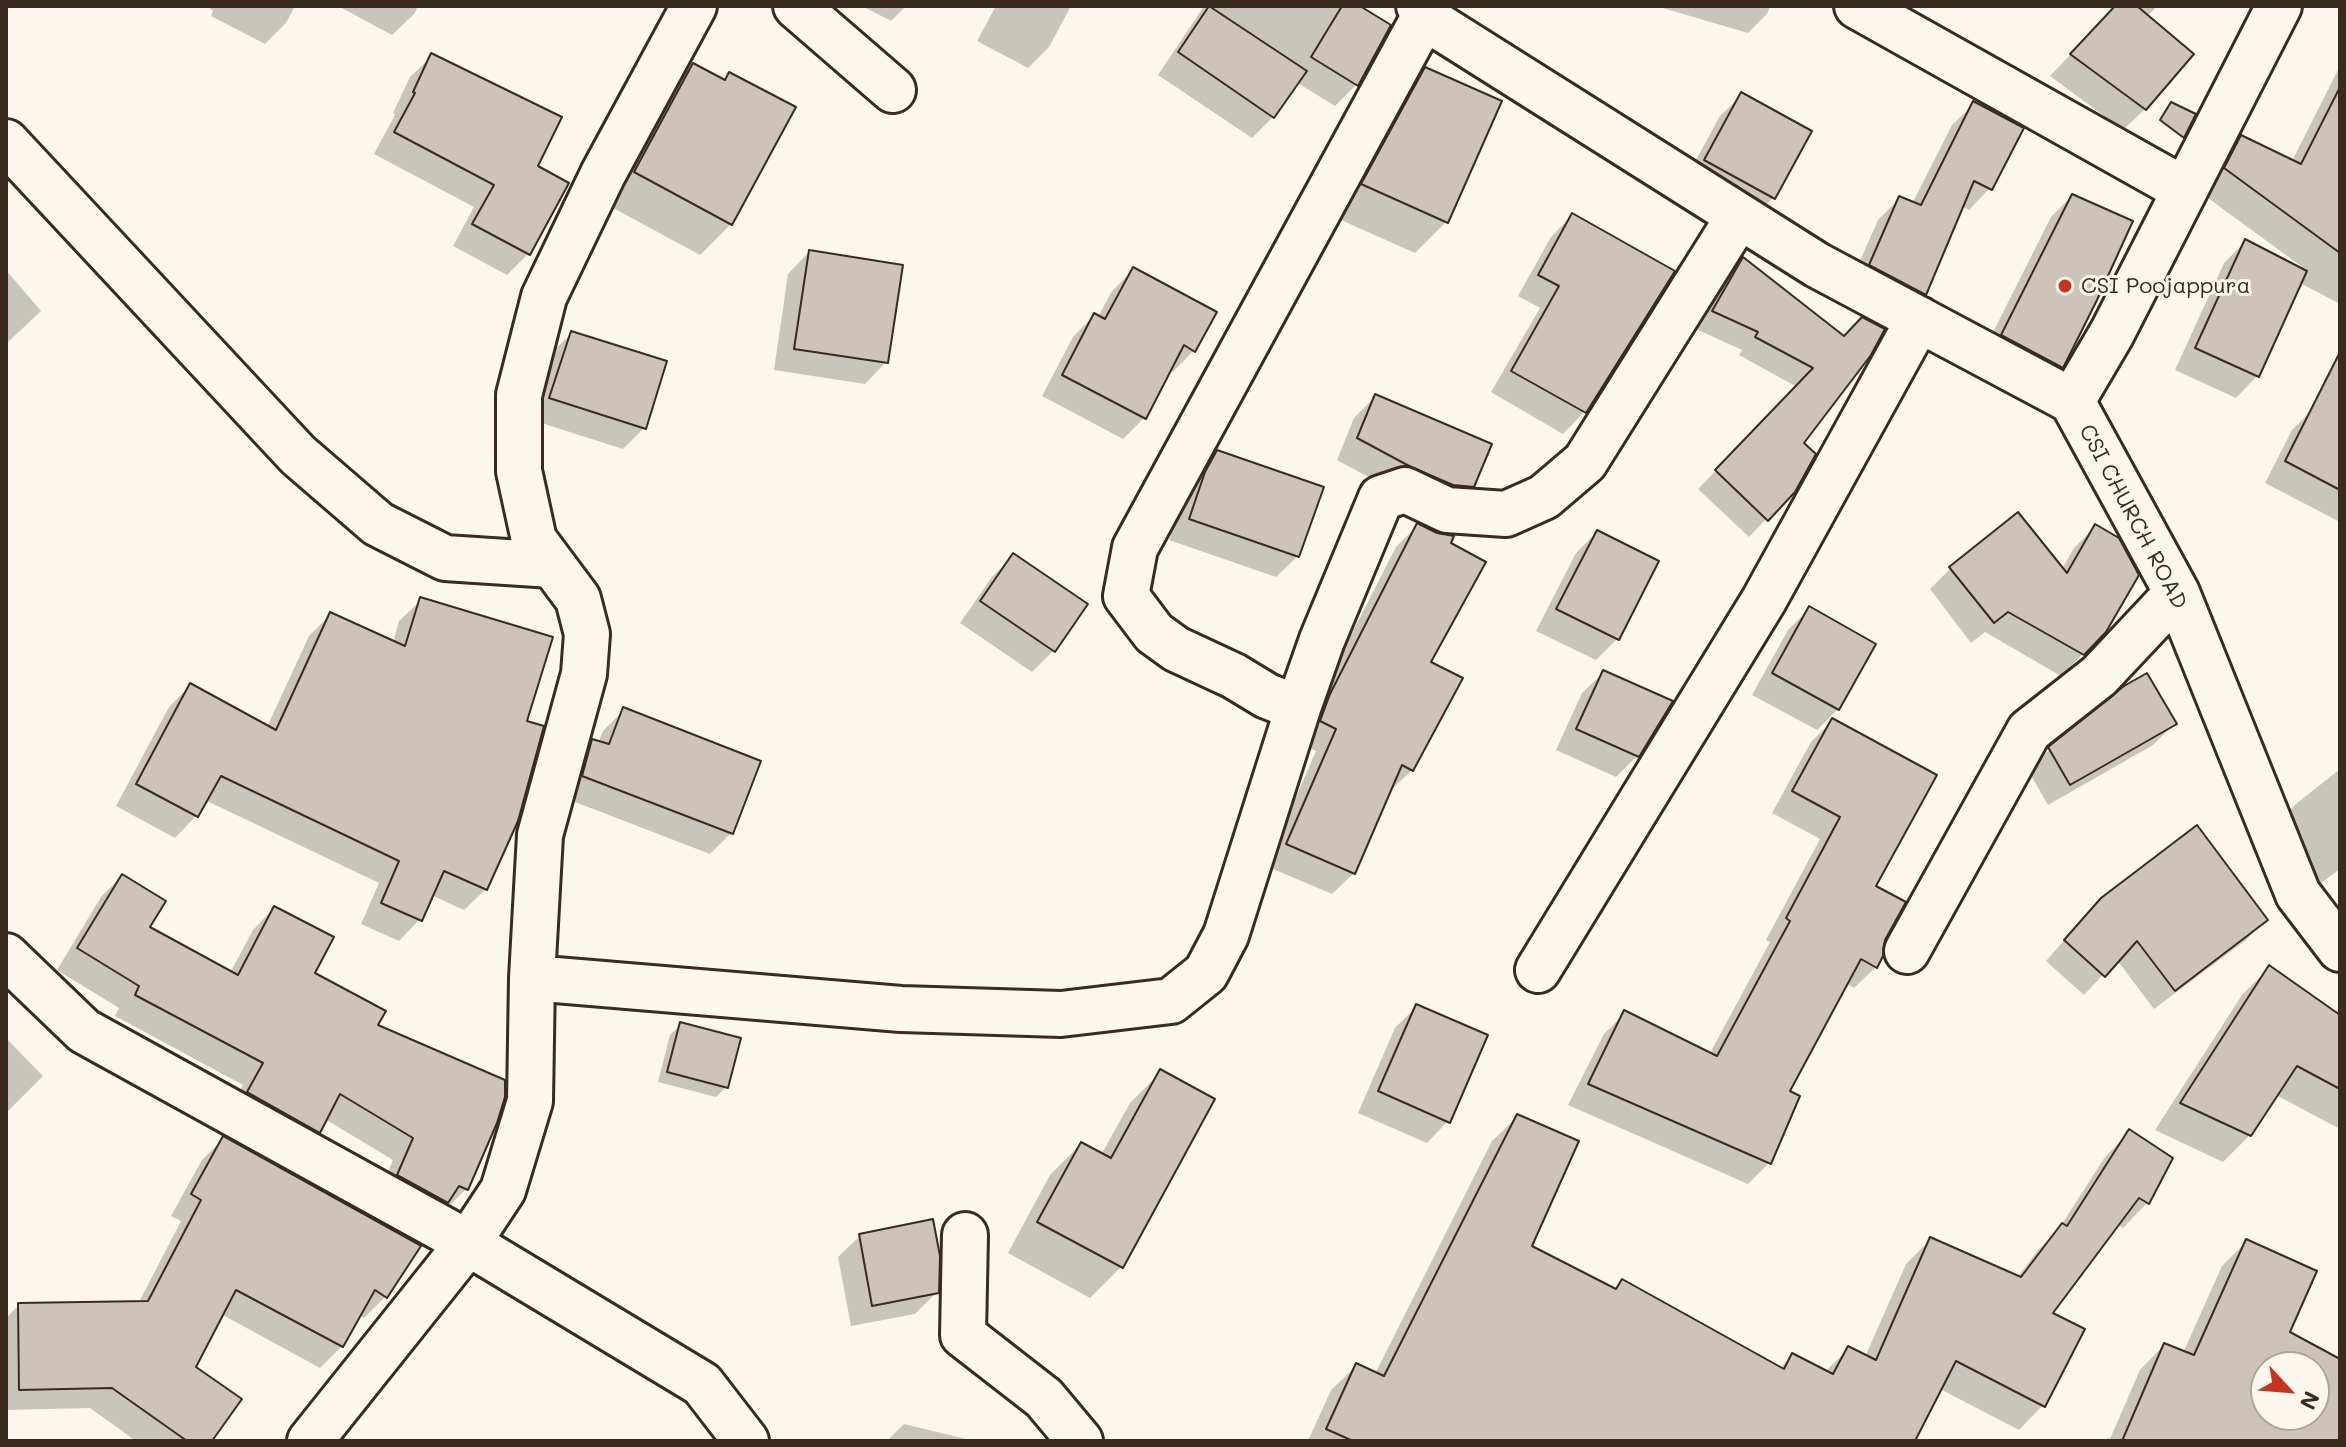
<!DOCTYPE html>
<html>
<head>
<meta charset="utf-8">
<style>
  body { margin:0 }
  #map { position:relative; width:2346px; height:1447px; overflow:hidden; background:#fbf7ec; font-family:Mali,sans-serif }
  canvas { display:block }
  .frame { position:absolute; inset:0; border:8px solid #3b2a1e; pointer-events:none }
  .north { position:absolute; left:2250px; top:1351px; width:80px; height:80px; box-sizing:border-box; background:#fbf7ec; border:2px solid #aea59a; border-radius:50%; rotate:116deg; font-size:22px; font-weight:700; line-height:32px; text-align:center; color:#3b2a1e }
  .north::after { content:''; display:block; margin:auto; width:28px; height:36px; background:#c8321e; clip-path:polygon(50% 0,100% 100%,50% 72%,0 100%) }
</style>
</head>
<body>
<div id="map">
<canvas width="2346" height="1447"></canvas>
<div class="frame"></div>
<div class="north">N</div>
</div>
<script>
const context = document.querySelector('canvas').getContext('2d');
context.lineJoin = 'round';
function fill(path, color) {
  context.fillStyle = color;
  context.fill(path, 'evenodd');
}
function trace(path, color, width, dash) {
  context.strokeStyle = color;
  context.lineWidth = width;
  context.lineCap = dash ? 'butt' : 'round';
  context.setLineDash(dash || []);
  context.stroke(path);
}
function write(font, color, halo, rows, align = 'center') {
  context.font = font + ' Mali,sans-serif';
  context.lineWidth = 6;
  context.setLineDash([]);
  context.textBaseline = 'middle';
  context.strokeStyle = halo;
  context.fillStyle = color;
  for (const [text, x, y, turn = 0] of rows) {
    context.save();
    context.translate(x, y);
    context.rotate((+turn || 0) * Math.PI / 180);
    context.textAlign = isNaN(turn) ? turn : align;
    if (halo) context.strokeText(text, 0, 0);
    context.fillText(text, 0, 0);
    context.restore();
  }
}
fill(new Path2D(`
  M207 6H295L286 23 265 44 211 16 213 11Z
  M338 6H418L414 14 392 35Z
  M862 6H906L891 21Z
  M996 6H1071L1049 47 1028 68 977 41Z
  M1204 6H1356L1357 84 1335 106 1296 82 1273 117 1252 138 1158 75Z
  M1656 6H1770L1767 14 1748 33Z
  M2117 6H2157L2147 17 2145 109 2123 130 2050 76Z
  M432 56 535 167 528 254 507 275 453 246 474 207 374 154 395 115 393 113 410 77Z
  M693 65 723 81 730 74 731 224 700 255 604 203 662 96Z
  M2340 66V304L2300 283 2257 376 2236 398 2175 370 2224 263 2246 241 2304 271 2305 269 2201 193 2217 162 2241 138 2292 161Z
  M1426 70 1446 222 1415 253 1332 216 1395 101Z
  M1742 95 1773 198 1752 219 1684 182 1720 116Z
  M1974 104 1990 188 1969 210 1962 206 1925 294 1903 315 1849 286 1878 220 1900 198 1912 204 1952 125Z
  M2072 196 2061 366 2040 388 1981 356 2051 217Z
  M1572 215 1673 271 1584 412 1563 434 1491 392 1540 308 1518 296 1551 237Z
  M809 252 886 362 865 384 774 370 788 274Z
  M1743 260 1844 338 1802 443 1793 491 1749 537 1698 489 1797 387 1739 355 1742 350 1696 329 1726 277Z
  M1134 269 1194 350 1173 372 1169 370 1144 418 1123 439 1042 396 1073 337 1094 315 1098 317 1112 291Z
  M6 270 41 311 6 344Z
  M572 333 644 428 623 449 529 419 550 354Z
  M1375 397 1472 486 1451 507 1389 488 1337 460 1354 418Z
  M2313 409 2340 423V522L2265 483 2292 430Z
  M1217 452 1298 556 1276 577 1169 540 1184 495 1196 474Z
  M1417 526 1429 662 1412 770 1390 791 1354 873 1332 894 1266 866 1316 751 1300 743 1309 717 1396 547Z
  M2095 527 2083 654 2061 676 1985 632 1971 643 1930 589 1951 568 2062 569 2074 548Z
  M1597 532 1617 639 1596 660 1536 631 1576 553Z
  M1013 556 1053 651 1032 672 960 623 992 577Z
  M421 600 486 889 464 910 431 895 420 919 399 941 361 924 379 883 205 800 196 816 175 838 116 806 169 707 190 686 267 727 309 636 331 614 393 643 399 621Z
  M1809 609 1838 709 1817 730 1752 695 1788 630Z
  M1604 672 1637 756 1616 777 1556 750 1582 693Z
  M624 710 731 833 710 854 562 797 571 762 593 741 598 743 603 731Z
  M1832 721 1874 887 1883 939 1876 967 1854 988 1846 983 1787 1092 1769 1163 1748 1184 1568 1105 1604 1034 1625 1013 1709 1055 1770 942 1766 940 1820 839 1772 813 1811 742Z
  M2174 724 2153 745 2048 805 2028 770 2050 749Z
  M2340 769V869L2321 883 2275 825 2296 804Z
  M122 876 148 928 230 973 253 930 274 908 312 974 375 1026 466 1189 445 1210 377 1197 393 1160 325 1119 318 1131 297 1153 227 1114 243 1085 115 1016 119 1008 57 970 101 897Z
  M2265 920 2246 940 2154 1009 2117 960 2084 995 2046 961 2081 921Z
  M2269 968 2340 1028V1129L2276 1095 2250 1135 2223 1162 2155 1130 2242 995Z
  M1417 1006 1448 1121 1427 1143 1358 1113 1395 1028Z
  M681 1024 726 1087 716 1097 658 1082 670 1035Z
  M6 1038 43 1076 6 1113Z
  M1161 1072 1213 1100 1121 1267 1090 1298 1008 1253 1050 1175 1081 1144 1101 1155 1130 1103Z
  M1517 1117 1529 1247 1614 1290 1622 1281 1779 1369 1792 1355 1825 1372 1849 1348 1865 1357 1906 1264 1931 1239 2017 1278 2038 1250 2058 1230 2105 1157 2129 1132 2170 1158 2147 1203 2123 1228 2117 1224 2050 1313 2043 1405 2019 1430 1940 1389 1913 1441H1308L1331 1390 1356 1366 1375 1374 1492 1141Z
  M223 1139 418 1246 385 1297 364 1318 359 1315 342 1346 320 1368 221 1314 193 1367 210 1441H136L90 1408 6 1410V1318L19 1305 138 1304 181 1221 171 1216 202 1160Z
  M860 1236 937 1292 915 1314 851 1326 838 1257Z
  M2247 1241 2288 1333 2340 1361V1441H2105L2108 1438 2110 1439 2140 1370 2164 1345 2183 1353 2222 1266ZM2266 1367H2314V1415H2266Z
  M904 1424 974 1441H887Z`), '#0003');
const building = new Path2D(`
  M1209 6 1307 71 1274 118 1178 52Z
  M1342 6H1360L1391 25 1358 86 1311 57Z
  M2115 6H2137L2194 54 2146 110 2070 54Z
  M431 53 562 117 538 166 569 183 530 255 472 224 494 185 394 132 415 93 413 92Z
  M693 63 725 80 729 72 796 107 732 225 634 172Z
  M1425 67 1502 101 1448 223 1361 184Z
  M2340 87V253L2224 168 2241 135 2301 164Z
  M1741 92 1812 131 1775 199 1704 160Z
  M1973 101 2024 128 1992 190 1974 181 1926 295 1869 265 1899 196 1921 205Z
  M2171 102 2196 114 2184 138 2160 120Z
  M2072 194 2133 221 2097 300 2063 368 2001 335Z
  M1572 213 1675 271 1586 413 1511 371 1559 286 1538 275Z
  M2245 239 2307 271 2259 377 2195 348Z
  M809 250 903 265 888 363 794 349Z
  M1743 257 1844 336 1862 317 1885 329 1871 355 1804 443 1816 454 1795 492 1768 521 1715 470 1813 368 1755 337 1758 332 1712 311Z
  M1133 267 1217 312 1195 352 1184 345 1146 419 1062 375 1094 313 1105 319Z
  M571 331 667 361 646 429 549 398Z
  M2340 352V490L2285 461Z
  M1375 394 1492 444 1474 487 1453 485 1411 467 1357 438Z
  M1217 450 1324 487 1299 557 1189 519 1205 472Z
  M2018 512 2067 573 2095 524 2119 538 2139 575 2106 632 2084 655 2008 612 1994 623 1949 567Z
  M1417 523 1437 533 1454 536 1451 543 1486 562 1431 662 1463 678 1413 771 1402 765 1355 874 1286 844 1336 729 1320 721 1330 694Z
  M1597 530 1659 561 1619 640 1556 609Z
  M1013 553 1088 604 1055 652 980 601Z
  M420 597 553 637 527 721 544 726 518 821 487 890 444 871 422 921 381 903 399 861 221 776 198 817 136 784 190 683 276 730 330 612 405 646Z
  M1809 606 1876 644 1839 710 1772 673Z
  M1603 670 1673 701 1639 757 1576 729Z
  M2147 673 2177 724 2070 785 2048 747 2124 686Z
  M623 707 761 761 733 834 582 776 592 739 609 744Z
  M1832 718 1937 775 1876 886 1906 902 1885 940 1883 956 1877 968 1861 959 1790 1091 1800 1096 1771 1164 1588 1084 1624 1010 1717 1056 1790 921 1786 918 1840 817 1792 791Z
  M2197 825 2268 920 2175 991 2137 941 2105 977 2064 940 2101 898Z
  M122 874 166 901 150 927 238 975 274 906 334 937 315 973 386 1011 378 1025 505 1080V1097L497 1123 468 1190 459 1186 448 1203 397 1175 413 1138 340 1094 320 1133 247 1092 263 1063 135 995 139 986 77 948Z
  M2269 965 2340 1015V1089L2297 1066 2251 1136 2180 1103Z
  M1416 1004 1488 1035 1450 1123 1378 1091Z
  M680 1022 741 1038 728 1088 667 1072Z
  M1160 1069 1215 1099 1123 1268 1037 1222 1081 1142 1111 1158Z
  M1517 1114 1579 1141 1532 1246 1616 1289 1622 1279 1784 1369 1792 1353 1833 1374 1848 1346 1876 1360 1930 1237 2021 1277 2062 1223 2067 1226 2129 1129 2173 1158 2149 1204 2139 1198 2053 1313 2085 1329 2045 1407 1956 1361 1915 1441H1353L1326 1429 1356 1363 1384 1376Z
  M223 1136 421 1246 387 1298 375 1290 343 1347 236 1290 196 1367 242 1399 212 1441H187L112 1388 19 1390 18 1303 148 1301 201 1200 191 1194Z
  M933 1219 940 1256 939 1293 872 1306 859 1234Z
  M2246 1239 2317 1271 2290 1332 2340 1359V1441H2122L2164 1343 2194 1355ZM2266 1367H2314V1415H2266Z`);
fill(building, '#ccc4b9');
trace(building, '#3b2a1e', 2);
const street = new Path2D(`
  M796 6 893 90
  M1419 6 1424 17 1817 265 2072 401
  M1857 6 2185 190
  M6 142 298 455 378 524 445 558 552 565
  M2072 401 2177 593 2298 894 2340 949
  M2072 401 2112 333 2279 6
  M1298 708 1322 640 1381 498 1405 490 1447 510 1506 514 1544 497 1585 462 1739 216
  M1907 951 2029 731 2099 676 2177 593
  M6 956 84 1031 468 1243 702 1384 746 1441
  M1538 970 1764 600 1919 319
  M532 978 901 1009 1061 1014 1171 1001 1206 973 1226 935 1298 708 1267 696 1234 676 1176 649 1154 633 1126 596 1135 548 1424 17
  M965 1235 963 1335 1044 1398 1080 1441
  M310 1441 468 1243 503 1190 530 1101 532 978 540 835 584 674 587 634 578 599 534 540 519 471V395L544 297 603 174 694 6`);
trace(street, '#3b2a1e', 50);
trace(street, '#fbf7ec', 44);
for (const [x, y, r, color] of [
  [2065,286,8,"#c8321e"]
]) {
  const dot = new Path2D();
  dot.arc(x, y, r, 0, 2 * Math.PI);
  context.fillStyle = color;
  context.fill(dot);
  trace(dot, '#fbf7ec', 3);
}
write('22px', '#3b2a1e', '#fbf7ec', [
  ["CSI Poojappura",2081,286]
], 'left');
write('22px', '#3b2a1e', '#fbf7ec', [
  ["CSI CHURCH ROAD",2133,517,62]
]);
</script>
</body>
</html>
